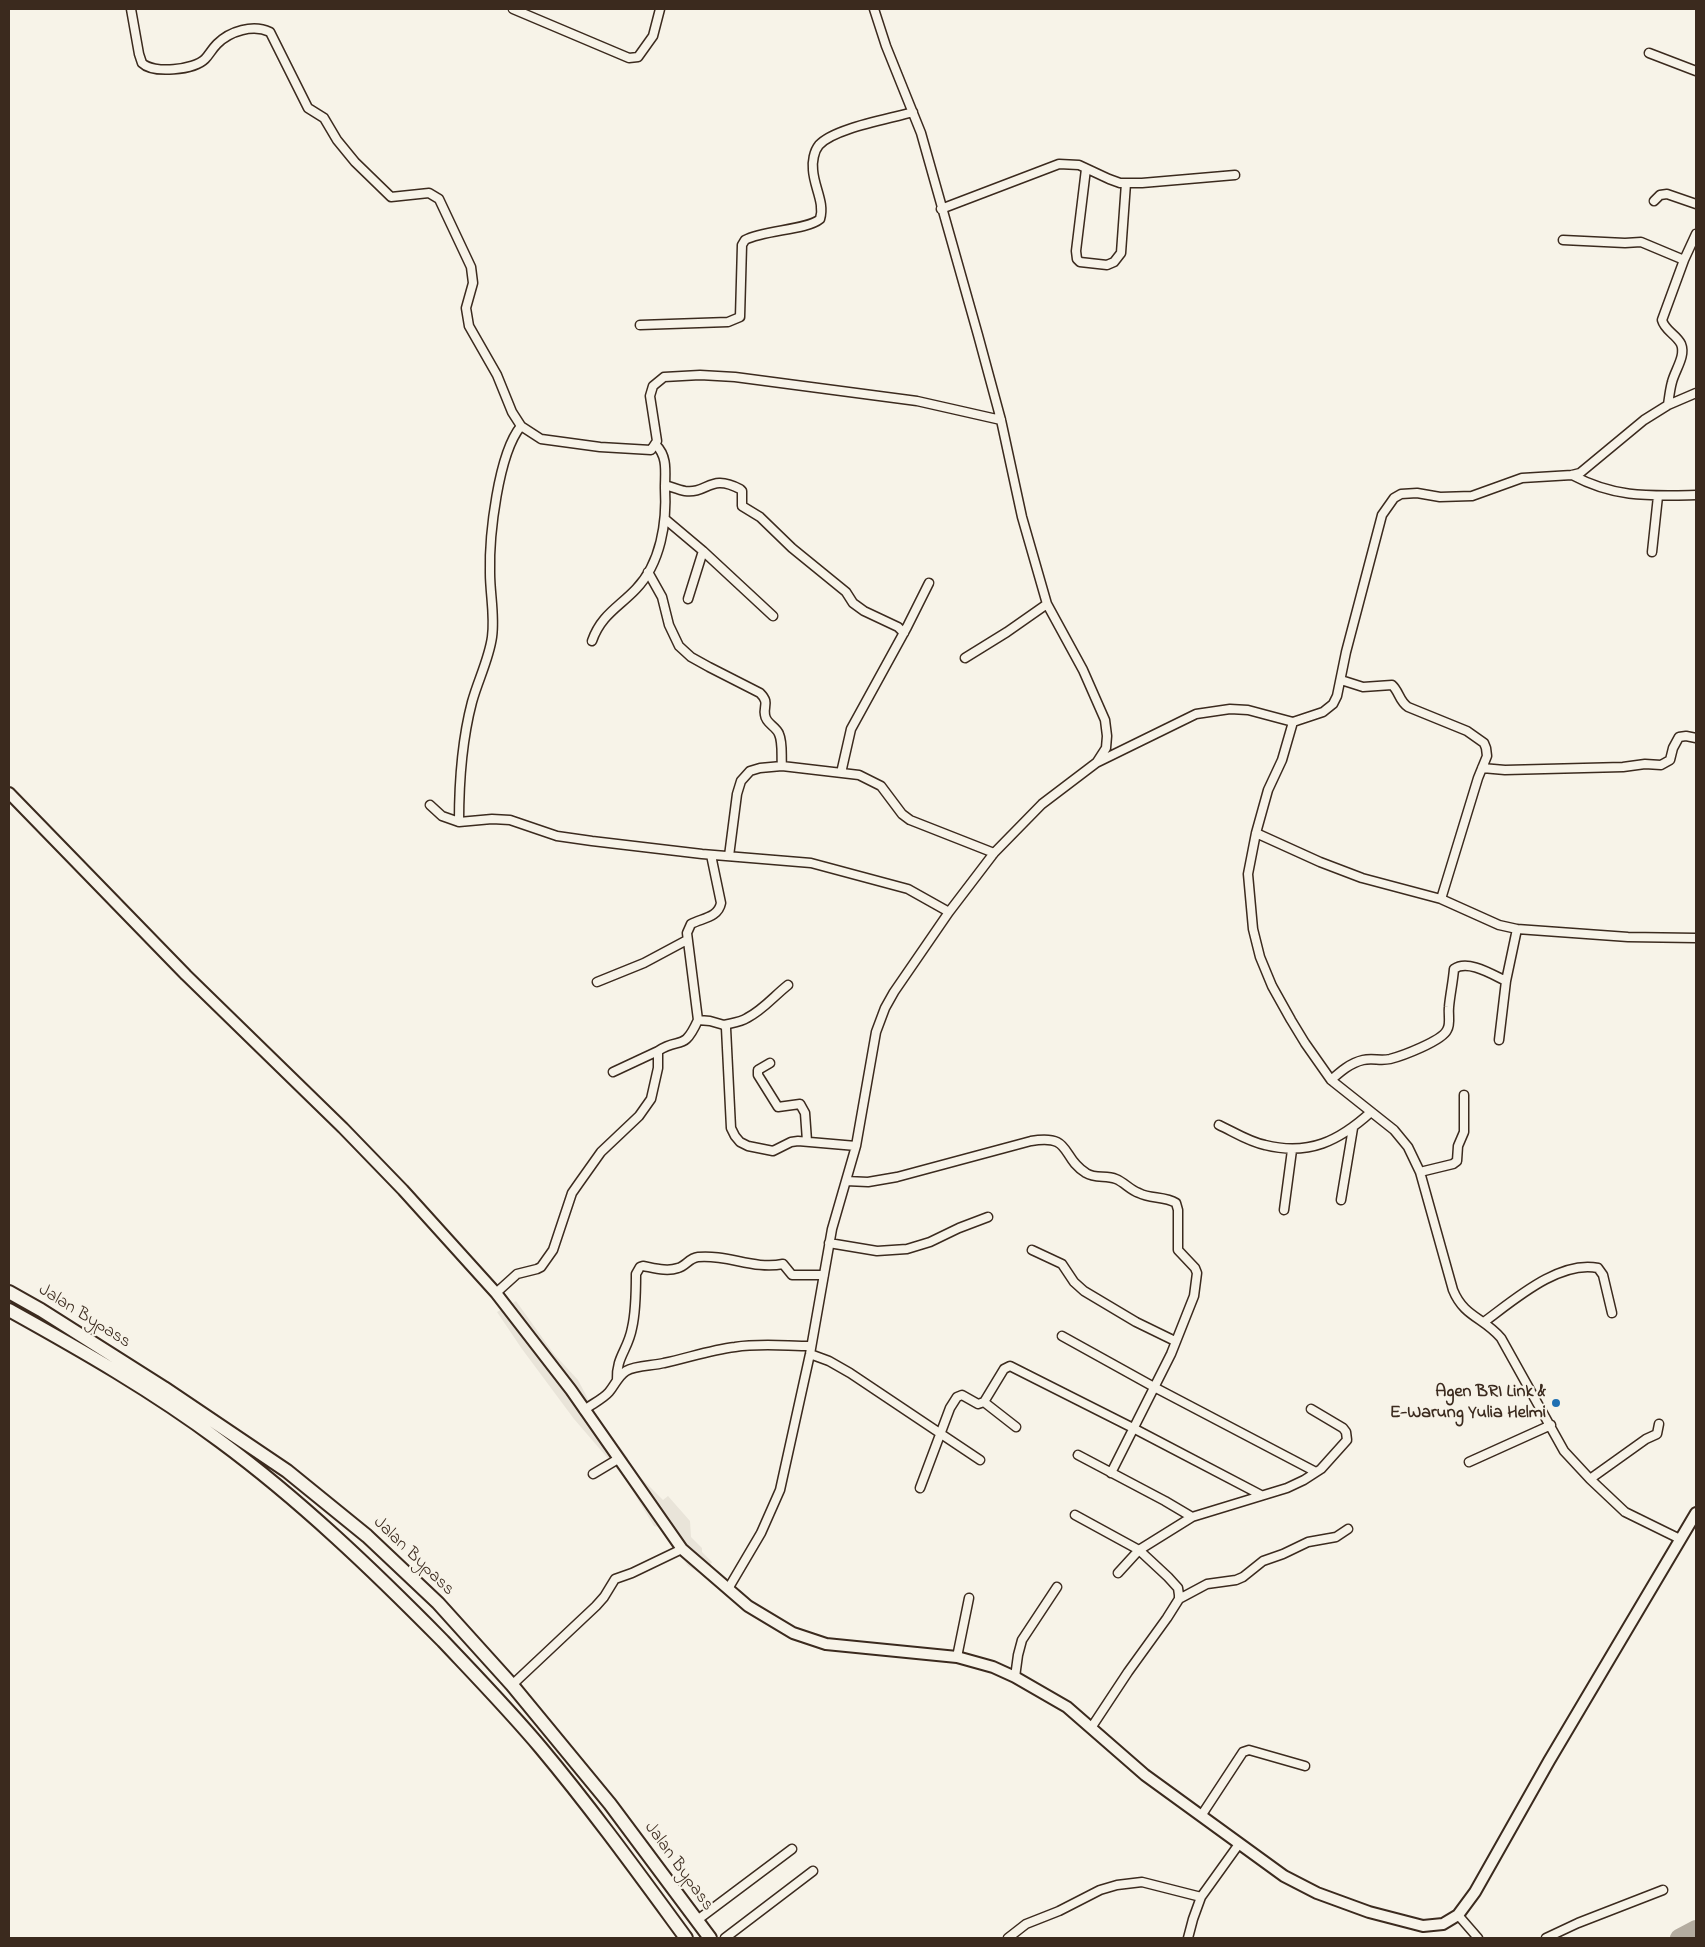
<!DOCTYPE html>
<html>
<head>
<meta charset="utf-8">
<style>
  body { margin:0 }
  #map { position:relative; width:1705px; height:1947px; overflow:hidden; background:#f7f3e8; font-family:"Indie Flower",sans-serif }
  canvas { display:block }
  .frame { position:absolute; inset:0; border:10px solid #3b2a1e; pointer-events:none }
</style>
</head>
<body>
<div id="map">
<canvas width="1705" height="1947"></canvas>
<div class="frame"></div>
</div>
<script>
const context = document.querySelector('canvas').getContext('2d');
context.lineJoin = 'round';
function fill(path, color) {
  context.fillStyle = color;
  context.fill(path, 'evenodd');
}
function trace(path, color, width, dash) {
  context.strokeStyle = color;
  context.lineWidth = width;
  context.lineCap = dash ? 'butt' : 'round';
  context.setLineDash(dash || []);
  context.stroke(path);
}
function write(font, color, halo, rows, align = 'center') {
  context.font = font + ' "Indie Flower",sans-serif';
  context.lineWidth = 4.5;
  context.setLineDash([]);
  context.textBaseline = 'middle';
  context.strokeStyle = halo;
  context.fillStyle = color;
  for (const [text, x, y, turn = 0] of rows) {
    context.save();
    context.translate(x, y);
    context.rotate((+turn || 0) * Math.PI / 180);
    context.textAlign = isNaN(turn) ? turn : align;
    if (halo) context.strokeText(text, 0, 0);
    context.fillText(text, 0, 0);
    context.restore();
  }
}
fill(new Path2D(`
  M516 1301 554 1354 578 1380 587 1397 591 1408 628 1458V1461L637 1474 663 1500 668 1496 690 1521 691 1537 702 1548V1552L712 1562 705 1576 688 1566 662 1528 654 1526 624 1477 574 1419 522 1349 497 1312Z`), '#e9e4d9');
trace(new Path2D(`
  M1679 1938 1696 1929`), '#b4aca0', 18);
const minor = new Path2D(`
  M131 9 139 54 142 63C153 74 194 70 205 59 209 55 212 49 217 44 230 31 253 24 270 32L308 108 324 118 337 140 355 162 391 197 429 193 439 199 471 267 473 283 466 308 469 326 497 375 512 412 521 426 541 439 600 447 651 450 657 441 650 396 653 386 664 377 700 375 735 377 917 401 1001 420
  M513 9 629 58 638 57 653 36 660 9
  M874 9 886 46 921 133 978 335 1001 420 1022 517 1047 604 1083 670 1105 720 1107 736 1106 748 1097 762
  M1649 53 1696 71
  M1086 169 1076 251 1077 259 1080 262 1107 265 1114 262 1121 253 1126 183
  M1654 201 1660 195 1667 194 1696 204
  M941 209 1059 164 1079 165 1109 179 1120 183H1142L1235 175
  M1563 240 1625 243 1641 242 1684 260
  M640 325 728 322 740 317 742 245 745 240C764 230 807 230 820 219 825 203 814 187 813 170 812 162 814 151 819 145 834 128 890 119 913 112
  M1668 405C1669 398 1670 389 1672 382 1675 370 1686 356 1681 344 1676 334 1665 331 1662 320L1684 260 1696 234
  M1572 475C1615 498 1648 496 1696 495
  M665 485C672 487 679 490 685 491 708 494 710 473 740 489L742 491V506L760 517 792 548 846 592 853 603 864 611 898 627 904 633
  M665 519 703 551 773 616
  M1652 552 1658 496
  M648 572 662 597 669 625 679 646 691 657 709 667 760 693C770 703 763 706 765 715 766 724 776 726 779 734 783 743 781 756 782 766
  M688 599 703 551
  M592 641C601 615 619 607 636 589 661 563 667 522 665 488 665 472 668 457 656 445
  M965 658 1007 632 1047 604
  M1341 680 1363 687 1392 685C1399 691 1399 701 1408 707L1467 731 1484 743 1486 748 1487 756 1478 778 1441 899
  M1293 722 1282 760 1268 790 1256 833 1248 874 1253 929 1260 957 1272 986 1291 1020 1305 1043 1331 1080 1394 1130 1408 1147 1420 1172 1453 1290C1464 1317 1483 1317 1501 1338L1564 1451 1590 1479 1625 1512 1680 1539
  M1482 768 1505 770 1623 767 1645 764 1661 765 1670 760 1673 748 1679 737 1686 736 1696 738
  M841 773 851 729 907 627 929 583
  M430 805 442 816 459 822 492 819 510 820 557 836 592 841 702 854 811 863 908 889 949 912
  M459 822C459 784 462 740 472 702 478 680 489 659 492 637 495 616 490 594 490 573 489 536 498 454 521 426
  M1256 833 1320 862 1362 878 1441 899 1499 925 1517 929 1628 937 1696 938
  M729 856 737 794 741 781 750 771 760 768 782 766 859 775 881 786 902 814 910 820 994 853
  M597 982 644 963 687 940
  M698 1020 710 1021 724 1025 726 1028 731 1128 735 1136 740 1142 748 1146 773 1151 791 1142 798 1141 856 1146
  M724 1025C732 1023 741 1022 747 1018 763 1010 774 996 788 985
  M1499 1040 1506 981 1517 929
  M770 1063 758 1070V1075L778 1107 800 1104 805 1113 807 1141
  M613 1072 658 1051
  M1331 1080C1340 1072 1350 1063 1363 1060 1372 1058 1381 1061 1390 1059 1402 1056 1442 1041 1447 1030 1451 1024 1448 1015 1449 1007 1450 995 1453 982 1454 969 1468 959 1493 975 1506 981
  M1219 1125C1234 1132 1249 1142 1265 1145 1309 1156 1339 1141 1371 1112
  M1420 1172 1453 1164 1457 1161 1458 1146 1464 1132V1095
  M846 1181 868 1182 897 1177 1031 1141C1073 1134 1060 1157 1086 1173 1095 1179 1106 1175 1116 1179 1124 1182 1130 1190 1139 1193 1150 1199 1165 1196 1176 1203L1178 1210V1250L1195 1268 1197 1273 1194 1296 1171 1354 1111 1473
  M1341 1200 1353 1128
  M1284 1210 1292 1150
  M829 1243 877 1251 907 1249 930 1242 959 1228 988 1217
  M1032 1250 1062 1264 1074 1282 1084 1291 1136 1322 1175 1341
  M496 1293 517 1274 537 1269 541 1267 553 1250 572 1193 579 1183 601 1152 639 1116 651 1099 658 1068V1051C680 1036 683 1053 698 1020L687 933 691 924C702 918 718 918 721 903L711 855
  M1484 1322C1514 1300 1559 1260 1598 1268L1603 1275 1612 1313
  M1062 1336 1154 1387 1316 1472
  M810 1354 829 1361 850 1373 980 1460
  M617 1380C616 1357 628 1350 632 1328 636 1311 636 1292 636 1274L640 1267 643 1266C654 1268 667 1272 678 1268 686 1266 689 1258 698 1257 727 1254 754 1270 783 1264L792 1275H824
  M984 1402 1016 1427
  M584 1410C592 1404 603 1399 609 1392 615 1385 618 1376 626 1371 636 1365 652 1366 664 1363 688 1358 710 1350 735 1347 760 1343 786 1346 811 1346
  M1078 1455 1165 1501 1192 1517
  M1469 1462 1551 1425
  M593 1474 618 1459
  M1590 1479 1646 1439 1657 1434 1659 1424
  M920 1488 950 1408 957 1397 962 1395 978 1404 984 1402 1004 1369 1010 1366 1133 1428 1261 1495
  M1075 1515 1139 1550 1168 1577 1178 1588 1179 1595V1599L1167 1618 1128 1672 1091 1728
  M1118 1573 1139 1550 1192 1517 1287 1488 1304 1480 1321 1469 1347 1440 1346 1432 1343 1428 1311 1409
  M728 1589 761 1533 780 1490 810 1354 832 1229 856 1146 876 1032 885 1008 894 992 949 912 994 853 1042 804 1096 763 1196 714 1230 709 1248 710 1293 722 1323 712 1333 704 1337 696 1346 652 1382 515 1394 498 1401 494 1417 493 1440 497 1472 496 1522 478 1572 475 1580 473 1644 420 1668 405 1696 393
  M1179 1599 1207 1584 1236 1580 1243 1577 1263 1561 1283 1554 1308 1542 1336 1537 1348 1529
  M957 1657 969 1598
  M1015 1677 1018 1655 1022 1640 1057 1587
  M512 1685 596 1606 604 1597 615 1579 632 1573 682 1549
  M1201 1816 1243 1752 1249 1750 1305 1766
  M1458 1915 1478 1938
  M696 1921 792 1849
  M725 1938 813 1871
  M1008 1938 1026 1924 1059 1911 1100 1890 1117 1885 1142 1882 1201 1897
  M1188 1938 1193 1919 1201 1897 1239 1844
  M1546 1938 1578 1923 1663 1890`);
const tertiary = new Path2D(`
  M9 793 186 975 343 1128 403 1190 496 1293 571 1390 682 1549 748 1606 793 1633 826 1644 957 1657 993 1667 1015 1677 1067 1707 1145 1775 1284 1876 1317 1893 1369 1912 1423 1926 1443 1924 1458 1915 1475 1892 1549 1761 1696 1513`);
const trunk = new Path2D(`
  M9 1292 41 1310 164 1388 287 1471 367 1536 438 1603 512 1685 610 1804 710 1938
  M9 1310C81 1350 153 1391 220 1441 300 1500 373 1570 443 1641 476 1676 510 1711 541 1748 592 1809 639 1874 686 1938`);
trace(minor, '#3b2a1e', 11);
trace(tertiary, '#3b2a1e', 14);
trace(trunk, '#3b2a1e', 16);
trace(minor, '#f7f3e8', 8);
trace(tertiary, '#f7f3e8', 10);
trace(trunk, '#f7f3e8', 12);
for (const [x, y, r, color] of [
  [1556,1403,5,"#1f6fb2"]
]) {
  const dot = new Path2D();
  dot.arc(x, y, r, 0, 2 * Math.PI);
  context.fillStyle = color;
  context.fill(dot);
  trace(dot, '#f7f3e8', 2);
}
write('18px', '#3b2a1e', '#f7f3e8', [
  ["Jalan Bypass",84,1317,32],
  ["Jalan Bypass",413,1557,44],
  ["Jalan Bypass",678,1867,54]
]);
write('bold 18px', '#3b2a1e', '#f7f3e8', [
  ["Agen BRI Link &",1546,1393],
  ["E-Warung Yulia Helmi",1546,1414]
], 'right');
</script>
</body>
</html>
